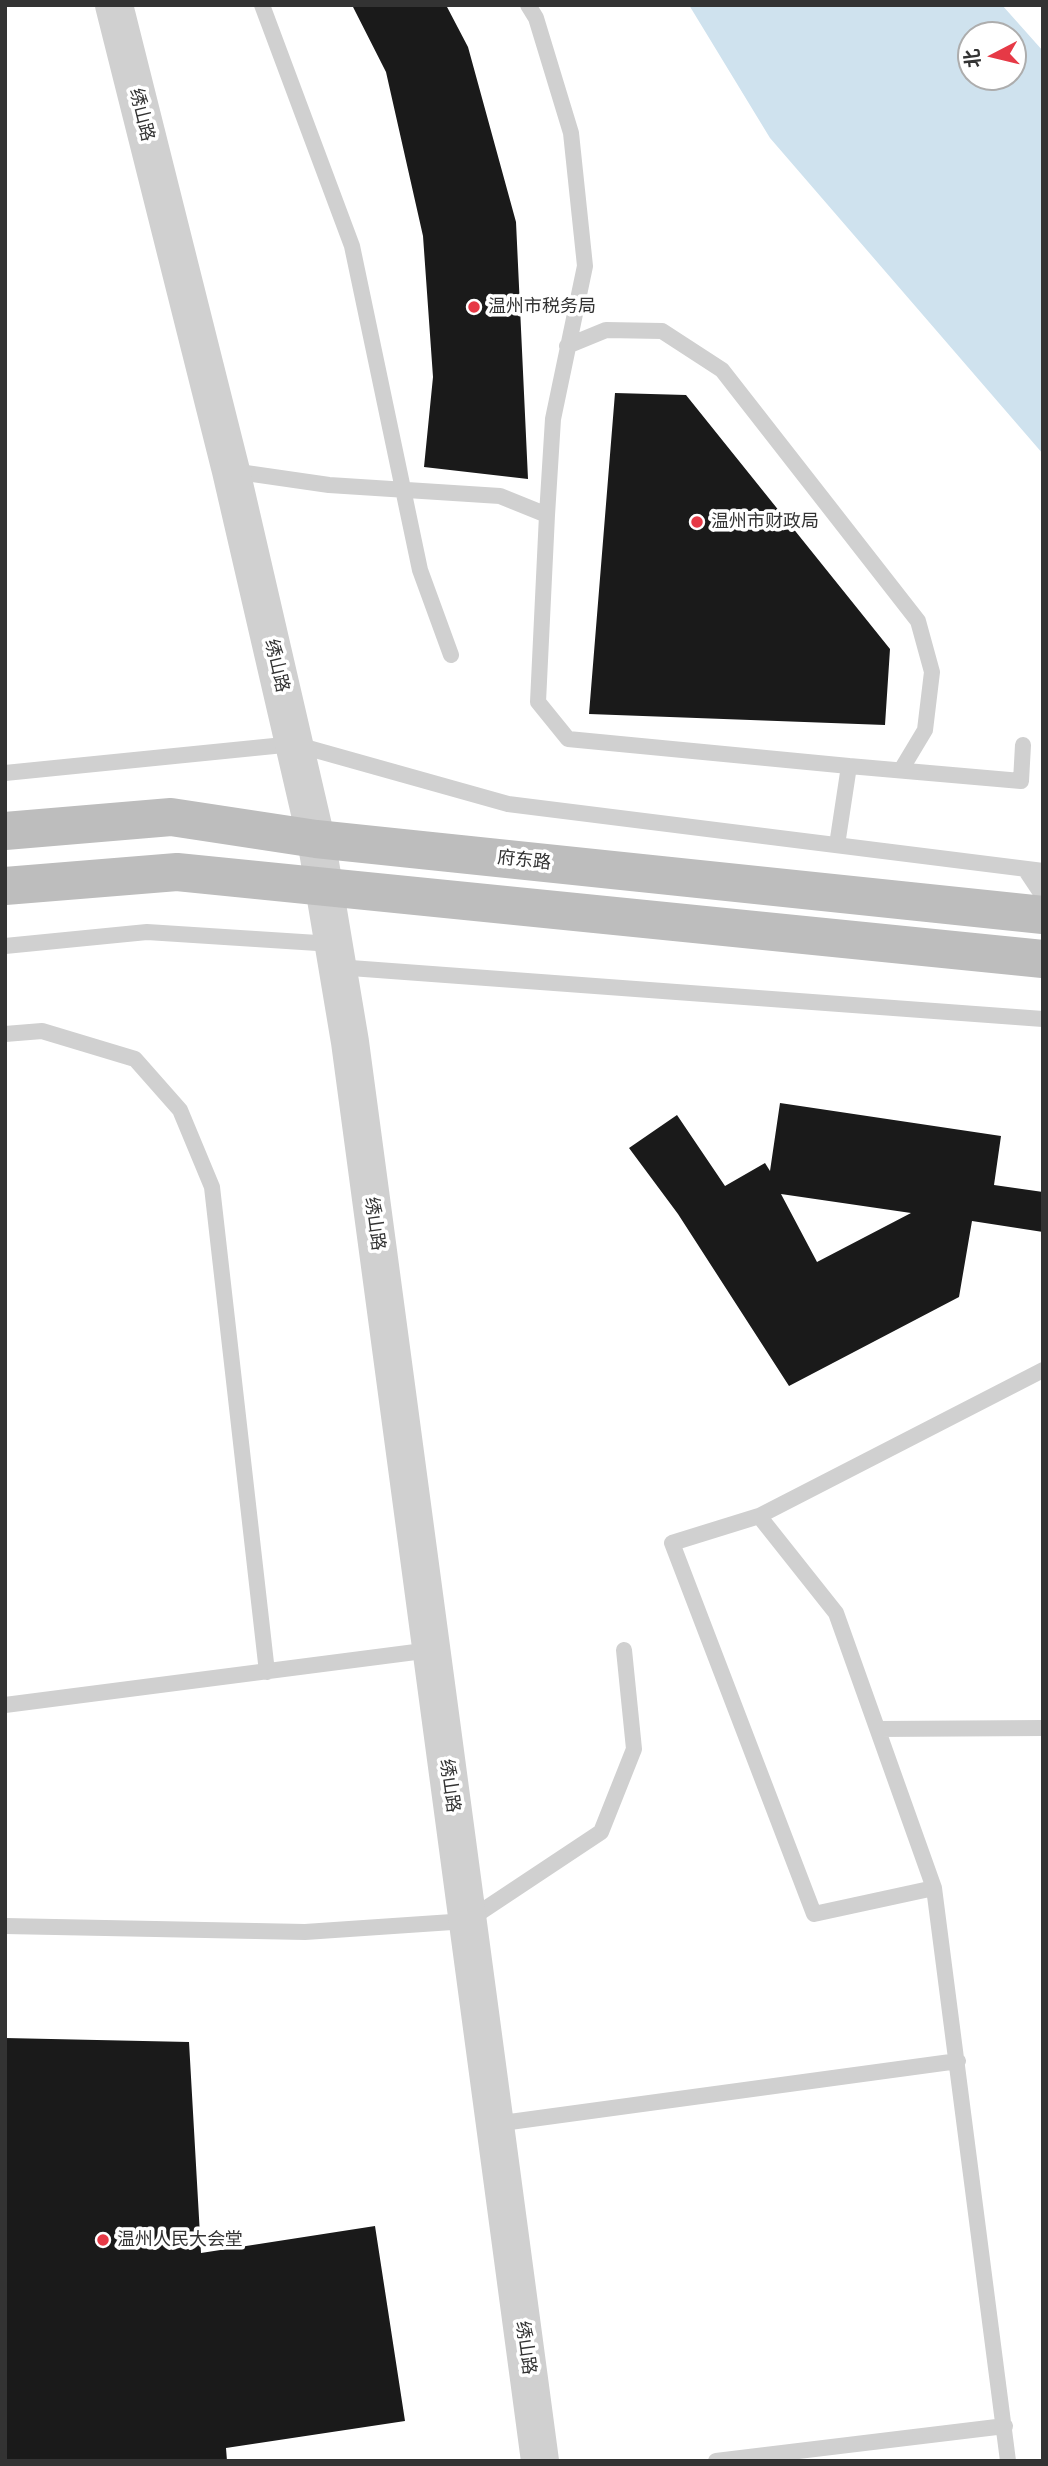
<!DOCTYPE html>
<html>
<head>
<meta charset="utf-8">
<style>
  body { margin:0 }
  #map { position:relative; width:1048px; height:2466px; overflow:hidden; background:#fff; font-family:"DM Sans","Noto Sans SC",sans-serif }
  canvas { display:block }
  .frame { position:absolute; inset:0; border:7px solid #333; pointer-events:none }
  .north { position:absolute; left:957px; top:21px; width:70px; height:70px; box-sizing:border-box; background:#fff; border:2px solid #adadad; border-radius:50%; rotate:263deg; font-size:19px; font-weight:700; line-height:28px; text-align:center; color:#333 }
  .north::after { content:''; display:block; margin:auto; width:24px; height:32px; background:#e63946; clip-path:polygon(50% 0,100% 100%,50% 72%,0 100%) }
</style>
</head>
<body>
<div id="map">
<canvas width="1048" height="2466"></canvas>
<div class="frame"></div>
<div class="north">北</div>
</div>
<script>
const context = document.querySelector('canvas').getContext('2d');
context.lineJoin = 'round';
function fill(path, color) {
  context.fillStyle = color;
  context.fill(path, 'evenodd');
}
function trace(path, color, width, dash) {
  context.strokeStyle = color;
  context.lineWidth = width;
  context.lineCap = dash ? 'butt' : 'round';
  context.setLineDash(dash || []);
  context.stroke(path);
}
function write(font, color, halo, rows, align = 'center') {
  context.font = font + ' "DM Sans","Noto Sans SC",sans-serif';
  context.lineWidth = 7;
  context.setLineDash([]);
  context.textBaseline = 'middle';
  context.strokeStyle = halo;
  context.fillStyle = color;
  for (const [text, x, y, turn = 0] of rows) {
    context.save();
    context.translate(x, y);
    context.rotate((+turn || 0) * Math.PI / 180);
    context.textAlign = isNaN(turn) ? turn : align;
    if (halo) context.strokeText(text, 0, 0);
    context.fillText(text, 0, 0);
    context.restore();
  }
}
fill(new Path2D(`
  M689 5H1002L1043 51V454L770 138ZM971 35H1013V77H971Z`), '#cfe2ee');
fill(new Path2D(`
  M352 5H446L468 47 516 222 528 479 424 467 433 377 423 236 386 72Z
  M615 393 686 395 890 649 885 725 589 714Z
  M780 1103 1001 1136 994 1185 1043 1192V1232L972 1221 959 1297 789 1386 678 1214 629 1148 677 1115 725 1186 765 1163 770 1171ZM781 1194 911 1213 817 1262Z
  M5 2038 189 2042 201 2253 375 2226 405 2421 226 2448 227 2461H5Z`), '#1a1a1a');
trace(new Path2D(`
  M262 5 352 246 420 570 451 655
  M528 5 536 18 571 133 585 266 553 419 547 515
  M567 346 606 330 662 331 722 370 918 621 932 672 925 730 901 770
  M232 471 329 485 500 496 547 515 538 702 568 739 849 766
  M5 773 294 744 508 804 1043 871
  M837 845 849 766 1021 781 1023 745
  M1025 869 1043 896
  M5 946 147 932 333 944
  M337 967 1043 1019
  M5 1034 42 1031 135 1059 180 1110 212 1187 267 1672
  M759 1516 1043 1370
  M5 1705 431 1650
  M878 1729 1043 1728
  M934 1888 814 1914 672 1543 759 1516 836 1613 934 1888 1008 2461
  M5 1926 305 1932 467 1921 601 1832 634 1749 624 1650
  M495 2124 958 2061
  M716 2461 1005 2426`), '#d0d0d0', 16);
trace(new Path2D(`
  M114 5 231 471 316 839 350 1042 540 2461`), '#d0d0d0', 38);
trace(new Path2D(`
  M5 831 171 817 316 839 1043 915
  M5 886 177 872 1043 959`), '#bdbdbd', 38);
for (const [x, y, r, color] of [
  [474,307,7,"#e63946"],
  [697,522,7,"#e63946"],
  [103,2240,7,"#e63946"]
]) {
  const dot = new Path2D();
  dot.arc(x, y, r, 0, 2 * Math.PI);
  context.fillStyle = color;
  context.fill(dot);
  trace(dot, '#fff', 2.5);
}
write('18px', '#333', '#fff', [
  ["绣山路",141,115,76],
  ["绣山路",276,666,77],
  ["府东路",524,861,6],
  ["绣山路",374,1224,82],
  ["绣山路",449,1786,82],
  ["绣山路",525,2348,82]
]);
write('18px', '#333', '#fff', [
  ["温州市税务局",488,307],
  ["温州市财政局",711,522],
  ["温州人民大会堂",117,2240]
], 'left');
</script>
</body>
</html>
